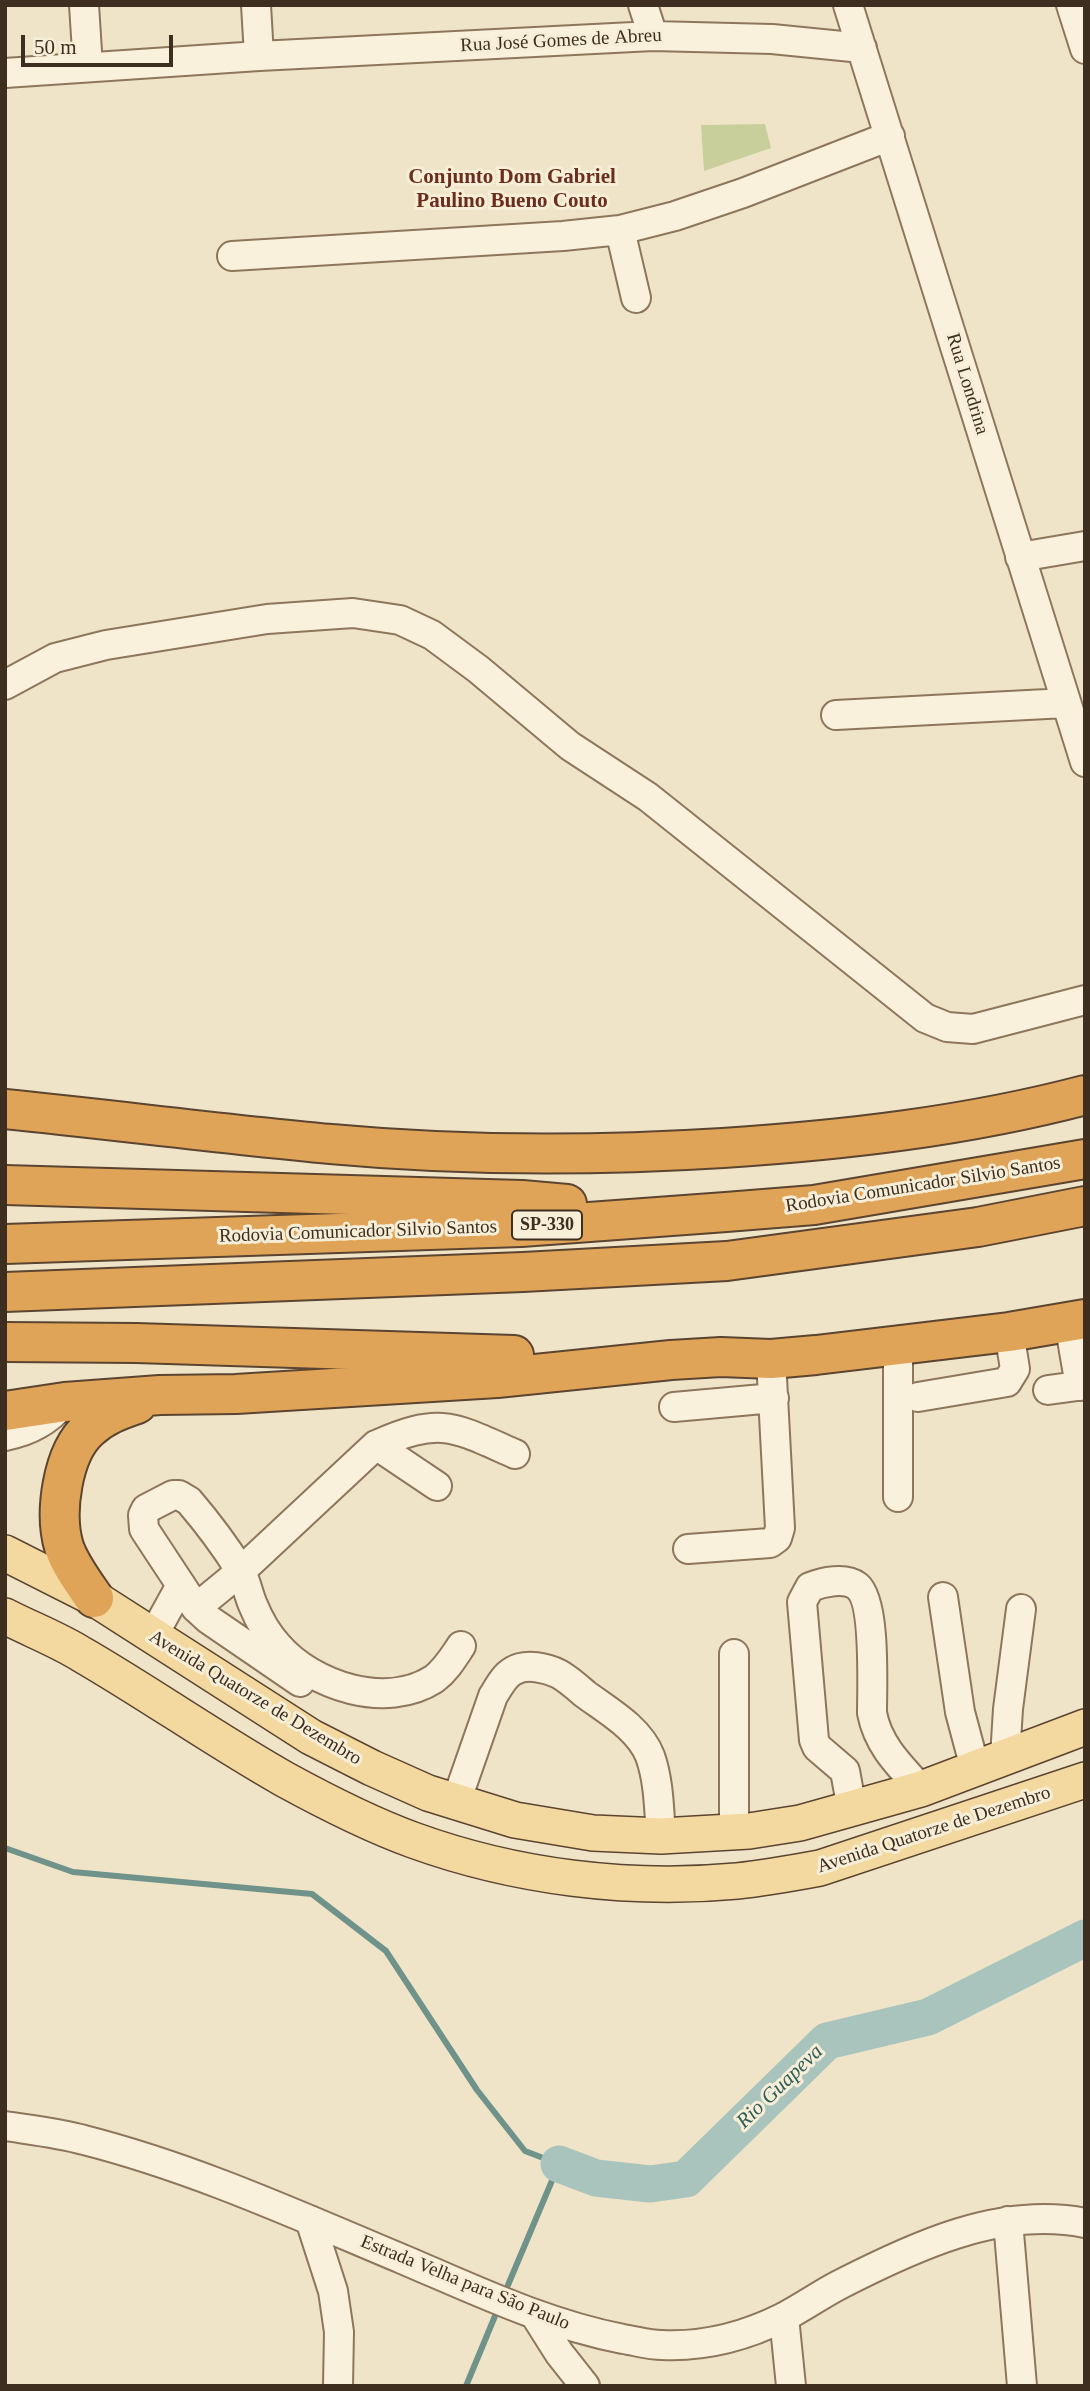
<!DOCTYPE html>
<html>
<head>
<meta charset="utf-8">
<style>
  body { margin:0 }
  #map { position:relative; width:1090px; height:2391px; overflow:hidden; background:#f0e4c8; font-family:"Times New Roman",serif }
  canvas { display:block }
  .frame { position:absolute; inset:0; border:7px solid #3d2e20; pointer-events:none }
  .scale { position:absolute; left:21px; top:35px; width:152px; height:32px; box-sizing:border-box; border:4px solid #3d2e20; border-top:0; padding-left:9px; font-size:21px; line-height:24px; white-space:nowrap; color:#3d2e20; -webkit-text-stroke:5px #f7eed8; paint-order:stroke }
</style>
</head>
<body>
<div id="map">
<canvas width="1090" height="2391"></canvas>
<div class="frame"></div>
<div class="scale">50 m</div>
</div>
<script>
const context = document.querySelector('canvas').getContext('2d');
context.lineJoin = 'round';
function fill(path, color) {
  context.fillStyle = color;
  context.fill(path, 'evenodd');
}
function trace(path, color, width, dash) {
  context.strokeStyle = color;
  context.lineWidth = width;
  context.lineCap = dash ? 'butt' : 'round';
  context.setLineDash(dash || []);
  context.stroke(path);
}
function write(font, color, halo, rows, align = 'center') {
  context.font = font + ' "Times New Roman",serif';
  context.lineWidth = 6;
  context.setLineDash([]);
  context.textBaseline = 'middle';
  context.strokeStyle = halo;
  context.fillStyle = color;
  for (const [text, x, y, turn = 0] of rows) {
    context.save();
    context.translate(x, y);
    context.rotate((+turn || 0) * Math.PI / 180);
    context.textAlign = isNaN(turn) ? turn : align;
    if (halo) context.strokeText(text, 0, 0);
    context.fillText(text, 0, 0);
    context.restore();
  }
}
fill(new Path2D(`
  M765 124 771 148 704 171 701 125Z`), '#c9cf9b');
trace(new Path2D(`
  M5 1848 73 1872 312 1894 386 1951 477 2090 525 2151 559 2164 508 2285
  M466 2386 495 2316`), '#6f938a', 6);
trace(new Path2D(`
  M559 2164 596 2178 650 2184 686 2179 827 2041 928 2017 1085 1938`), '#a9c4bc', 37);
const minor = new Path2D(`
  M84 5 88 67
  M256 5 259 56
  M643 5 653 36
  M848 5 1085 762
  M1071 5 1085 49
  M5 73 259 56 653 36 772 39 862 48
  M620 230 636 298
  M232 256 563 236 620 230 675 216 743 193 890 136
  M1020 557 1085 546
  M5 685 55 658 106 645 267 619 353 613 400 620 432 635 478 669 570 746 648 797 925 1018 947 1027 973 1029 1085 1000
  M836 715 1066 703
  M1069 1322 1080 1386
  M898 1346V1497
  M1048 1390 1085 1385
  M918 1397 1007 1382 1015 1369 1009 1332
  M674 1407 774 1398
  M5 1436C31 1431 47 1421 65 1402
  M376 1445C441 1416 454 1427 515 1454
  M688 1549 770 1543 777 1538 780 1528 771 1359
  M943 1597 960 1712 975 1768
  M196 1608 241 1571 376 1445 437 1486
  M153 1636 181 1585
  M300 1682 208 1619 196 1608 144 1529 143 1515 146 1509 173 1495H179L189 1501C207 1522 225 1546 240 1570 246 1580 248 1594 253 1605 259 1620 267 1634 278 1646 313 1686 386 1710 434 1679 446 1670 453 1658 461 1646
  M1005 1757 1008 1709 1021 1609
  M456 1802 493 1696C498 1688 504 1676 513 1671 526 1663 547 1668 559 1674 568 1679 577 1687 585 1694 608 1711 639 1728 650 1756 659 1781 659 1810 661 1836
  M852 1809 845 1771 817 1747 814 1740 802 1602 810 1587C823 1582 845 1577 857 1586 876 1601 872 1687 872 1713 878 1745 899 1765 921 1789
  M734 1832V1654
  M5 2126C31 2130 59 2133 84 2140 194 2168 297 2215 402 2259 473 2289 545 2324 623 2339 636 2341 649 2345 662 2345 705 2347 746 2336 784 2317 803 2307 820 2295 839 2285 913 2247 1000 2206 1085 2223
  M310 2220 333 2291 339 2332 338 2386
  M1008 2221 1022 2386
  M535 2315 559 2353 585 2386
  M784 2317 791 2386`);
const major = new Path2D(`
  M5 1553 94 1598 311 1737 372 1768 428 1793 515 1820 593 1833 661 1836 749 1831 800 1823 921 1789 1085 1727
  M5 1616C30 1629 57 1639 81 1654 150 1694 215 1740 284 1779 326 1802 369 1824 413 1840 515 1877 628 1891 737 1881 765 1878 793 1873 820 1868L1085 1780`);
const highway = new Path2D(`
  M5 1109C114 1120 222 1134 331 1144 461 1156 593 1156 723 1148 845 1140 967 1126 1085 1095
  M5 1185 522 1200 567 1204
  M5 1244 521 1227 726 1212 814 1205 1085 1159
  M5 1292 523 1272 727 1261 978 1227 1085 1206
  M5 1342 136 1343 514 1355
  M5 1411 65 1402 160 1395 236 1394 497 1378 671 1360 721 1357 771 1359 816 1355 1009 1332 1085 1319
  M94 1598C83 1582 70 1565 64 1547 54 1513 62 1453 89 1429 103 1416 119 1410 137 1404`);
trace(minor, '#8d765c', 32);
trace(major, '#5b4430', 38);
trace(highway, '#5b4430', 42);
trace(minor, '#faf1dc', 28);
trace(major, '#f3d9a0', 35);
trace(highway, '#e0a458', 38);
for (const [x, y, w] of [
  [547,1225,70]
]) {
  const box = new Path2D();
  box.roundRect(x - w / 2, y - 14.5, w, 29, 5);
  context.fillStyle = '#f7eed8';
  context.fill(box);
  trace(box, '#3d2e20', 2);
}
write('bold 18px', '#3d2e20', null, [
  ["SP-330",547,1225]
]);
write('19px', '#3d2e20', '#f7eed8', [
  ["Rua José Gomes de Abreu",561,41,-3],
  ["Rua Londrina",967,384,73],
  ["Rodovia Comunicador Silvio Santos",923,1185,-9],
  ["Rodovia Comunicador Silvio Santos",358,1232,-2],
  ["Avenida Quatorze de Dezembro",255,1698,31],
  ["Avenida Quatorze de Dezembro",934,1830,-18],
  ["Estrada Velha para São Paulo",465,2283,22]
]);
write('bold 21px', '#6b2e1e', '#f7eed8', [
  ["Conjunto Dom Gabriel",512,178],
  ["Paulino Bueno Couto",512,202]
]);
write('italic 21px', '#2f5d5a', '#f7eed8', [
  ["Rio Guapeva",780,2087,-44]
]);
</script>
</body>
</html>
